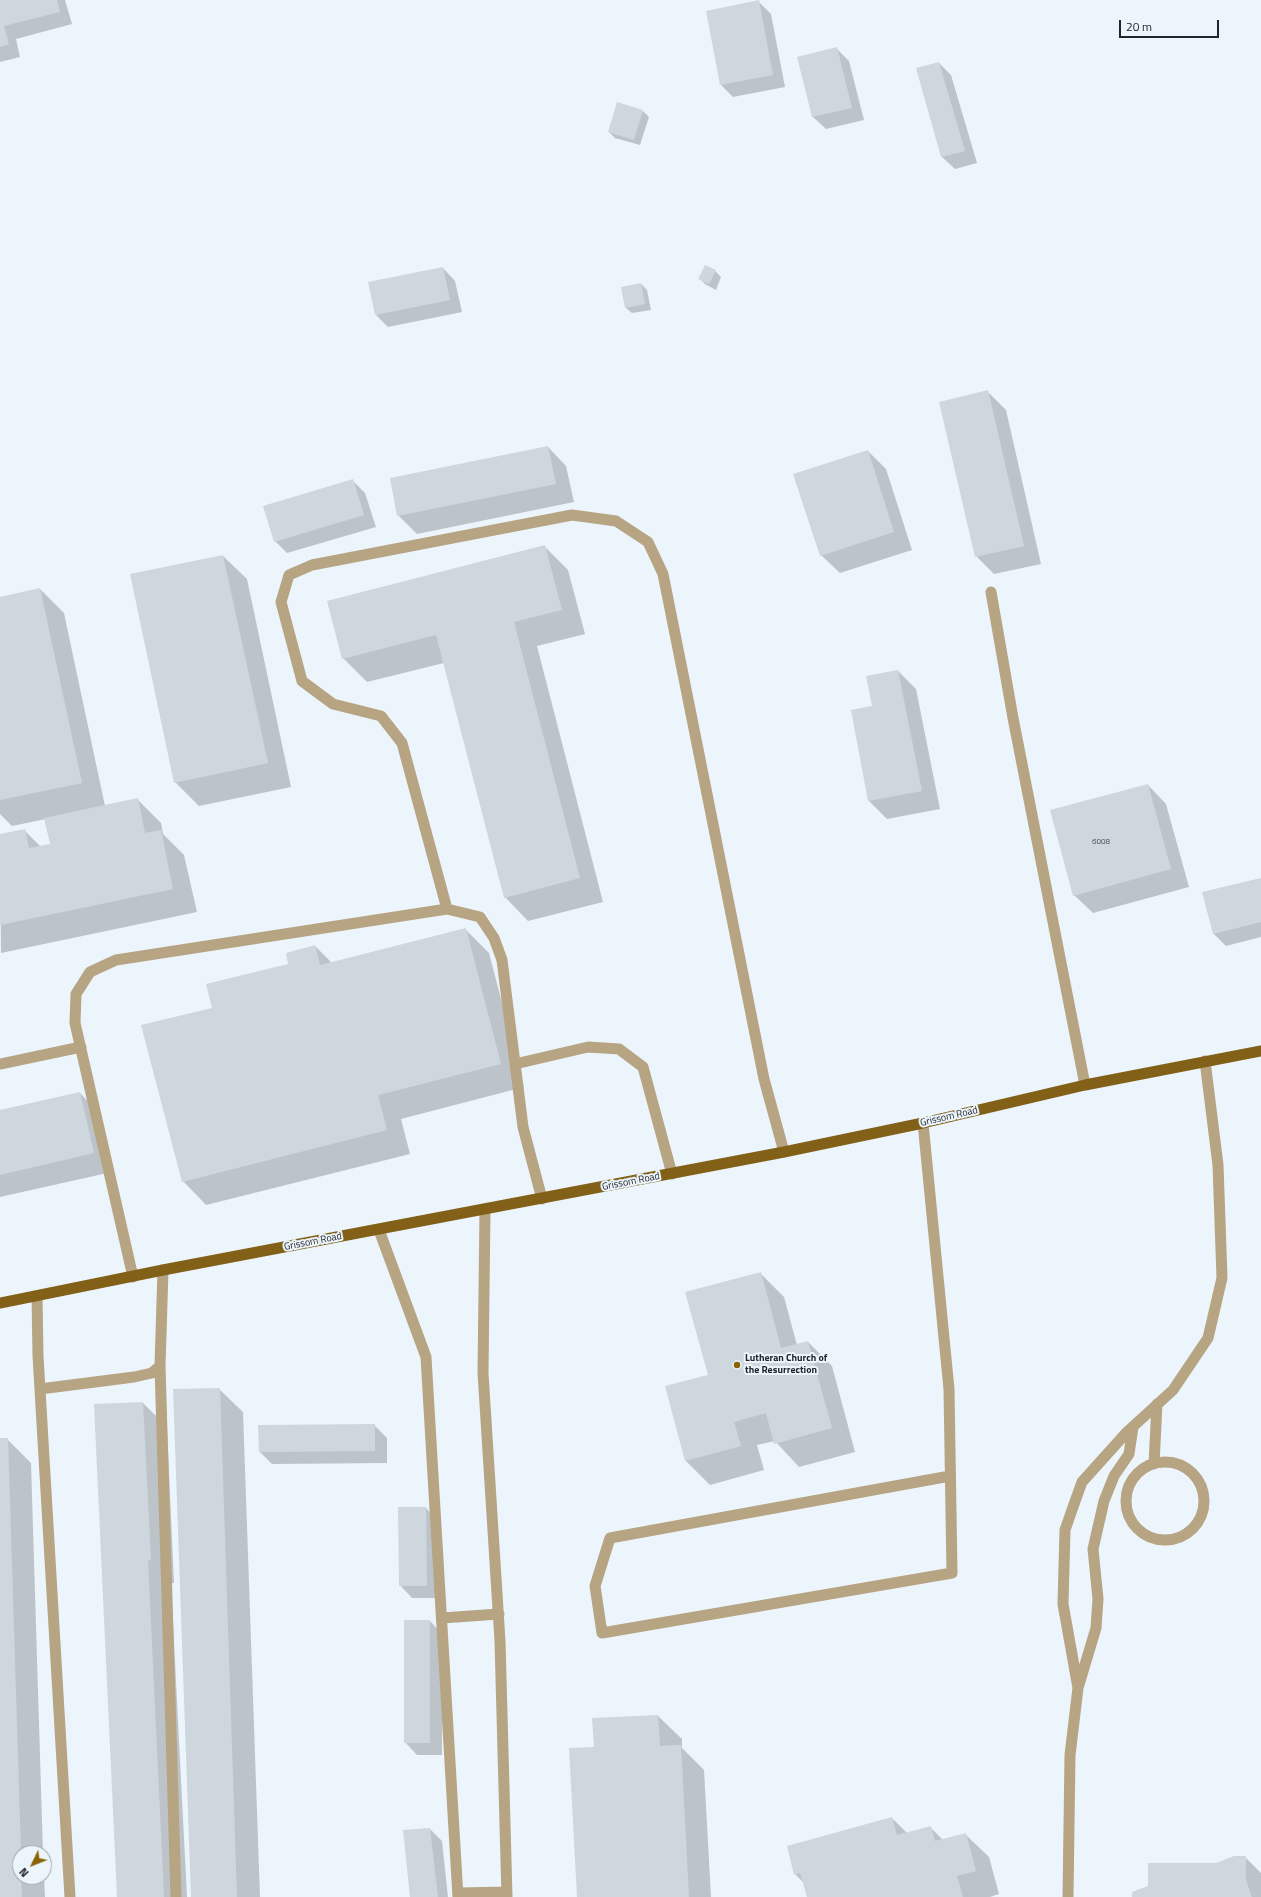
<!DOCTYPE html>
<html>
<head>
<meta charset="utf-8">
<style>
  body { margin:0 }
  #map { position:relative; width:1261px; height:1897px; overflow:hidden; background:#ecf5fc; font-family:"Titillium Web",sans-serif }
  canvas { display:block }
  .north { position:absolute; left:12px; top:1845px; width:40px; height:40px; box-sizing:border-box; background:#ecf5fc; border:1px solid #9ba2a7; border-radius:50%; rotate:227deg; font-size:11px; font-weight:700; line-height:16px; text-align:center; color:#222528 }
  .north::after { content:''; display:block; margin:auto; width:14px; height:18px; background:#8a6403; clip-path:polygon(50% 0,100% 100%,50% 72%,0 100%) }
  .scale { position:absolute; left:1119px; top:20px; width:100px; height:18px; box-sizing:border-box; border:2px solid #222528; border-top:0; padding-left:5px; font-size:12px; line-height:14px; white-space:nowrap; color:#222528; -webkit-text-stroke:3px #ecf5fc; paint-order:stroke }
</style>
</head>
<body>
<div id="map">
<canvas width="1261" height="1897"></canvas>
<div class="north">N</div>
<div class="scale">20 m</div>
</div>
<script>
const context = document.querySelector('canvas').getContext('2d');
context.lineJoin = 'round';
function fill(path, color) {
  context.fillStyle = color;
  context.fill(path, 'evenodd');
}
function trace(path, color, width, dash) {
  context.strokeStyle = color;
  context.lineWidth = width;
  context.lineCap = dash ? 'butt' : 'round';
  context.setLineDash(dash || []);
  context.stroke(path);
}
function write(font, color, halo, rows, align = 'center') {
  context.font = font + ' "Titillium Web",sans-serif';
  context.lineWidth = 4;
  context.setLineDash([]);
  context.textBaseline = 'middle';
  context.strokeStyle = halo;
  context.fillStyle = color;
  for (const [text, x, y, turn = 0] of rows) {
    context.save();
    context.translate(x, y);
    context.rotate((+turn || 0) * Math.PI / 180);
    context.textAlign = isNaN(turn) ? turn : align;
    if (halo) context.strokeText(text, 0, 0);
    context.fillText(text, 0, 0);
    context.restore();
  }
}
fill(new Path2D(`
  M0 0H65L72 24 16 39 20 57 0 62Z
  M759 2 771 14 785 87 733 97 721 85Z
  M836 48 849 61 864 120 826 129 813 117 798 57Z
  M939 63 951 75 977 163 955 169 942 157Z
  M643 111 649 117 640 145 615 138 609 132Z
  M443 268 455 281 462 312 388 327 376 315Z
  M715 271 721 277 716 290 705 284 699 278Z
  M641 284 647 290 651 310 632 313 626 308Z
  M988 392 1006 410 1041 564 994 574 976 556Z
  M548 447 566 466 574 502 417 534 398 515Z
  M868 451 886 469 912 550 840 573 821 555Z
  M353 481 365 493 376 527 287 553 275 541Z
  M544 546 568 570 585 634 537 646 603 902 528 921 505 897 444 663 367 682 343 658Z
  M223 556 247 579 291 787 199 806 175 782Z
  M40 589 64 613 105 806 137 799 161 823 163 834 184 855 197 912 1 953 0 835 24 830 41 847 51 845 46 819 12 826 0 814V598Z
  M898 671 916 689 940 809 887 819 869 801 852 711 873 707Z
  M1148 785 1166 804 1189 887 1093 913 1074 895Z
  M1261 879V937L1226 946 1213 933Z
  M465 929 489 953 524 1087 401 1119 410 1154 206 1205 183 1181 214 1008 289 964 315 946 332 963Z
  M80 1093 98 1112 112 1172 0 1197V1111Z
  M760 1273 784 1297 797 1345 808 1342 832 1366 855 1452 799 1467 775 1441 757 1445 764 1470 710 1485 686 1461 666 1387 709 1375Z
  M219 1389 243 1412 260 1897H192Z
  M143 1403 167 1427 174 1583H171L187 1897H118L95 1405Z
  M374 1425 387 1438V1463L272 1464 260 1452Z
  M0 1439H7L31 1463 43 1853H20V1877H44V1875L45 1897H0Z
  M426 1508 438 1521V1598H412L400 1585Z
  M430 1621 442 1634V1755H417L405 1742Z
  M658 1716 682 1739V1748L704 1770 711 1897H578L595 1748Z
  M892 1818 907 1833 930 1827 943 1840 965 1834 989 1857 999 1894 990 1897H808L804 1883 795 1874Z
  M430 1829 442 1841 448 1897H411Z
  M1245 1857 1261 1873V1897H1133L1216 1864Z`), '#0003');
fill(new Path2D(`
  M0 0H57L60 12 4 26 9 44 0 47Z
  M759 0 773 75 720 85 706 11Z
  M837 47 852 108 812 117 797 57Z
  M939 62 965 151 941 157 916 68Z
  M617 102 643 110 634 140 608 132Z
  M705 265 716 270 709 284 698 279Z
  M443 267 450 300 375 315 368 282Z
  M641 283 645 304 625 308 621 287Z
  M988 390 1024 546 975 557 939 402Z
  M548 446 556 484 397 516 390 478Z
  M868 450 894 532 820 556 793 474Z
  M353 479 364 515 274 542 263 506Z
  M545 545 562 610 514 622 580 878 504 898 436 635 342 659 327 601Z
  M223 555 268 763 174 783 130 574Z
  M40 588 82 783 0 800V597Z
  M898 670 922 791 868 801 851 710 872 706 866 676Z
  M1148 784 1171 869 1073 896 1050 810Z
  M138 798 145 833 161 830 173 889 0 925V834L25 829 29 848 50 844 44 818Z
  M1261 878V922L1213 934 1202 892Z
  M466 928 501 1064 378 1095 387 1130 182 1182 141 1025 212 1008 206 984 288 964 286 953 315 945 320 965Z
  M80 1092 94 1153 0 1175V1110Z
  M761 1272 781 1348 808 1341 832 1428 774 1444 766 1413 734 1422 741 1446 685 1461 665 1386 708 1375 685 1292Z
  M220 1388 237 1897H191L173 1389Z
  M143 1402 151 1560H148L164 1897H117L94 1404Z
  M375 1424V1451L259 1452 258 1425Z
  M0 1438H8L21 1853 20 1877H21L22 1897H0Z
  M398 1507H426L427 1586H399Z
  M404 1620H430V1743H404Z
  M658 1715 660 1746 681 1745 689 1897H577L569 1748 594 1747 592 1718Z
  M892 1817 897 1835 931 1826 935 1841 966 1833 976 1871 957 1876 963 1897H807L800 1873 794 1875 787 1846Z
  M430 1828 438 1897H410L403 1830Z
  M1234 1856H1246V1880L1252 1897H1132V1892L1148 1886V1863H1216Z`), '#ced7de');
trace(new Path2D(`
  M991 592 1013 718 1085 1085
  M447 909 402 743 381 716 333 704 302 681 281 602 289 575 312 565 572 515 616 521 648 542 663 574 764 1079 784 1152
  M0 1064 81 1047
  M515 1064 588 1047 619 1049 643 1067 672 1174
  M923 1123 949 1389 952 1573 602 1633 595 1586 610 1538 950 1476
  M485 1210 483 1373 500 1641 507 1897
  M379 1230 426 1357 458 1897
  M133 1277 75 1023 76 994 90 972 116 960 447 909 480 917 494 938 502 960 523 1127 542 1199
  M37 1296 38 1356 70 1897
  M160 1366 176 1897
  M40 1389 134 1377 152 1373 160 1366 163 1270
  M1126 1501a39 39 0 1 1 78 0a39 39 0 1 1-78 0Z
  M1154 1464 1157 1404
  M442 1618 499 1614
  M1078 1688 1063 1604 1065 1530 1073 1507 1082 1482 1127 1432 1173 1390 1208 1338 1222 1278 1218 1165 1205 1061
  M458 1893 507 1892
  M1068 1897 1070 1755 1078 1688 1096 1628 1098 1599 1093 1549 1104 1501 1114 1476 1129 1454 1133 1427`), '#b6a482', 11);
trace(new Path2D(`
  M0 1303 163 1270 784 1152 923 1123 1085 1085 1261 1051`), '#826017', 11);
for (const [x, y, r, color] of [
  [737,1365,4,"#8a6403"]
]) {
  const dot = new Path2D();
  dot.arc(x, y, r, 0, 2 * Math.PI);
  context.fillStyle = color;
  context.fill(dot);
  trace(dot, '#ecf5fc', 1.5);
}
write('8px', '#4d5256', null, [
  ["6008",1101,842]
]);
write('10px', '#222528', '#ecf5fc', [
  ["Grissom Road",949,1117,-13],
  ["Grissom Road",631,1182,-11],
  ["Grissom Road",313,1242,-11]
]);
write('bold 10px', '#222528', '#ecf5fc', [
  ["Lutheran Church of",745,1359],
  ["the Resurrection",745,1371]
], 'left');
</script>
</body>
</html>
